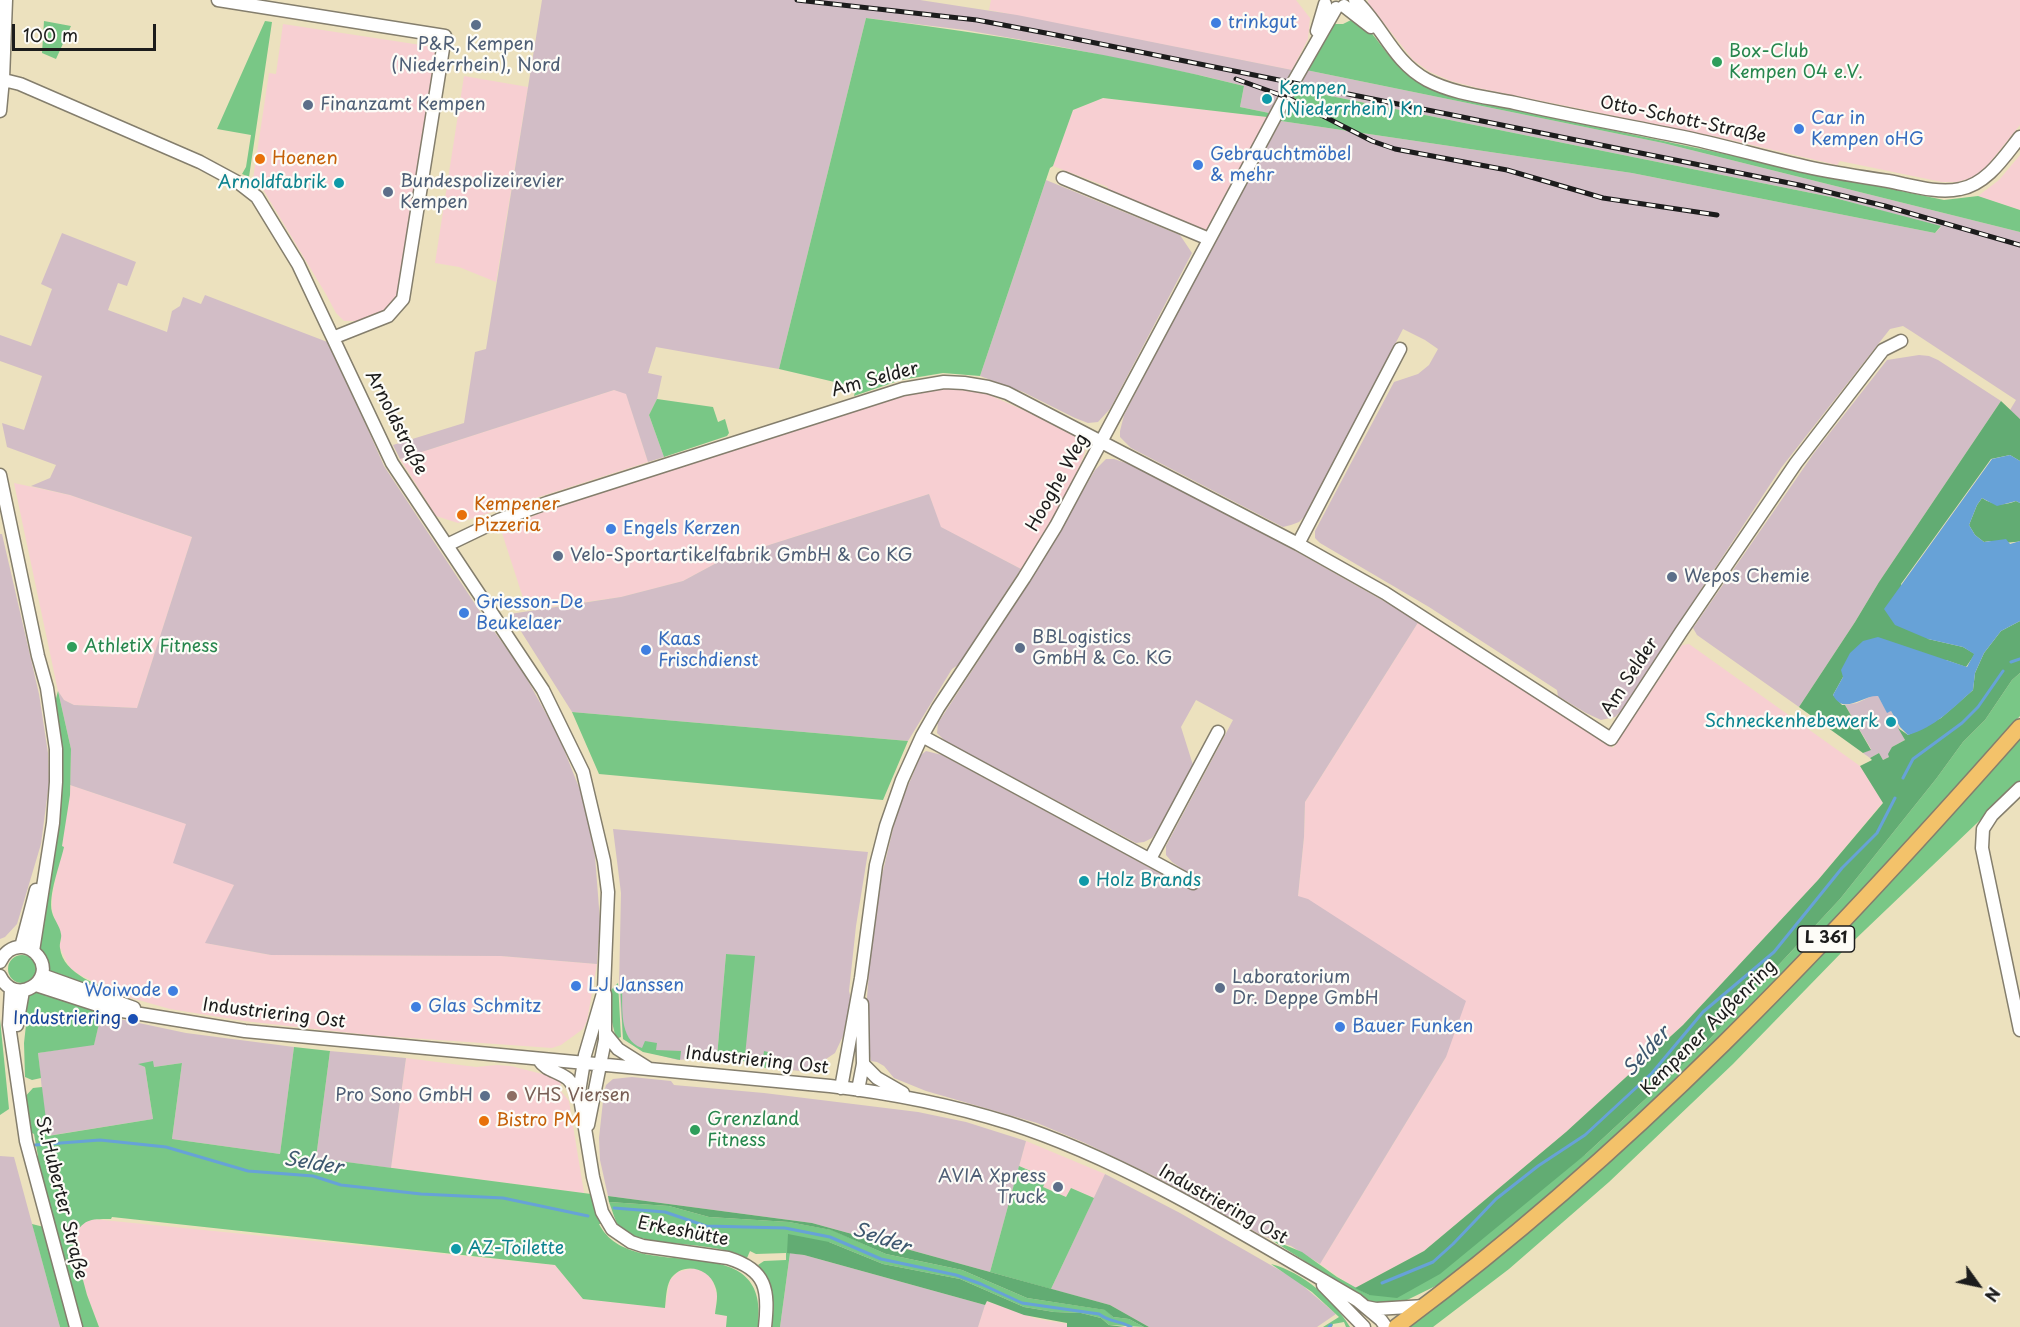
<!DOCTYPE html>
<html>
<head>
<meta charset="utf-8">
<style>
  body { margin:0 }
  #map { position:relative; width:2020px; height:1327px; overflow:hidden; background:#ece1be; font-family:"Playpen Sans",sans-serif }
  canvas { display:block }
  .north { position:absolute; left:1948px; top:1255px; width:60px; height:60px; -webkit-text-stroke:4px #fdfcf7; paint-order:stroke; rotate:123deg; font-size:16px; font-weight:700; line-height:24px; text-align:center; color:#1c1c1c }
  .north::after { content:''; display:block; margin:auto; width:21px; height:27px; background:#1c1c1c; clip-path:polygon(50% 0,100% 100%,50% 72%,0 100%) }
  .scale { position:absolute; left:12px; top:24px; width:144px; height:27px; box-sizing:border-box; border:3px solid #1c1c1c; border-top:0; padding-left:8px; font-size:18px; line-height:21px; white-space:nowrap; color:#1c1c1c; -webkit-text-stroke:4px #fdfcf7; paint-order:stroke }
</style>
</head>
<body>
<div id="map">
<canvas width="2020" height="1327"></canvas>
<div class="north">N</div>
<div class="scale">100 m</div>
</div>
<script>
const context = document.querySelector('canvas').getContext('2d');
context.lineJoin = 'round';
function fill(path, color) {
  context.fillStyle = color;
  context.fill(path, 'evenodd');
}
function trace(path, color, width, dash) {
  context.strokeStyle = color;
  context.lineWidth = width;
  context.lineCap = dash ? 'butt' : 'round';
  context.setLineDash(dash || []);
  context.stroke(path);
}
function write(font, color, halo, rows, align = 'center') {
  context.font = font + ' "Playpen Sans",sans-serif';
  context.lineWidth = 4.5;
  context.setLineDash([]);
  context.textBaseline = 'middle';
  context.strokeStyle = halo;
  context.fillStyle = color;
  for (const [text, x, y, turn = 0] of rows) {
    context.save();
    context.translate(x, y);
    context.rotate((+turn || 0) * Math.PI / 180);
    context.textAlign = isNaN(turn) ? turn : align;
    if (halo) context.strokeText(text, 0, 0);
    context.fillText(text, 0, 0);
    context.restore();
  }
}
fill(new Path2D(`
  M991 0H1296L1310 18 1308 39 1292 70 989 10Z
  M1368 0H2020V125L1987 166 1974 177 1957 182H1942L1840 161 1837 165 1718 137 1478 88 1451 81 1430 72 1413 60 1368 3Z
  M283 24 434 47 437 57 398 295 388 309 359 321H344L336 313 327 296 258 181 253 179 269 73 276 74Z
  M464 76 528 87 496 282 459 267 435 263Z
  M1103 98 1267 117 1206 230H1202L1107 191 1108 187 1053 166 1073 110Z
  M2020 155V210L1978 196 1999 180Z
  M948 388 987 394 1030 413 1073 435 1082 442 1085 451 1081 463 1059 507 1021 569 940 527 929 494 722 560 683 581 621 597 527 610 501 530 540 513 899 397Z
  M614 390 626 393 648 462 458 523 436 516 400 459Z
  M14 483 70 495 192 537 137 708 74 705 64 700 58 691Z
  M1419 621 1613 748 1682 645 1689 644 1860 766 1883 802 1818 880 1683 1025 1566 1132 1424 1251 1355 1288 1320 1264 1446 1057 1298 896 1304 837 1305 802Z
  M70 785 187 824 234 885 206 943 271 955 501 956 597 964 587 1021 583 1029 561 1045 552 1048 369 1035 244 1021 170 1009 121 995 80 975 70 968 59 946 61 940 52 910V897L62 846Z
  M406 1058 476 1067 496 1065 511 1066 546 1075 561 1082 560 1090 569 1101 584 1193 391 1168Z
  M1026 1141 1105 1174 1094 1198 1071 1188 1066 1197 1043 1187 1046 1177 1019 1166Z
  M93 1219 555 1265 583 1299 665 1308 670 1280 678 1272 694 1268 705 1272 712 1279 717 1295 715 1314 727 1316 726 1327H99L87 1295 72 1239 83 1223Z
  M986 1301 1037 1319 1068 1324 1067 1327H978Z`), '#f7cfd2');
fill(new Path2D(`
  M542 0H920L1017 15 1292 70 1269 113 1240 107 1244 86 1203 76 1057 46 965 30 866 18 779 369 656 347 648 373 662 376 657 399 649 415 664 457 648 462 626 394 614 390 400 459 393 445 464 423 475 352 486 349Z
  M1306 70 1663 143 2020 232V419L2010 410 2016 400 1911 331 1903 326 1890 329 1781 468 1621 711 1615 717 1601 720 1586 713 1558 696 1557 690 1429 607 1320 543 1315 538V531L1394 382 1418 374 1429 365 1438 349 1425 340 1403 329 1305 516 1299 522 1291 525 1283 527 1279 525 1131 448 1120 437V431L1124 415 1208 254 1281 121 1632 173 1935 233 1941 227 1831 197 1296 89Z
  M1046 180 1180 235 1192 253 1110 409 1098 422 1088 423 1075 418 1023 392 980 376Z
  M62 233 136 262 127 286 118 283 108 310 167 332 172 311 180 306 183 297 201 304 205 295 330 343 384 466 483 616 522 670 559 737 582 795 595 856 600 921 597 964 501 956 271 955 205 943 234 885 173 863 186 824 70 785 71 749 58 691 64 700 74 705 137 708 192 537 70 495 31 486 50 478 56 465 7 447 2 423 24 430 42 376 0 361V335L31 346 52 289 41 284Z
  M1919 355 1929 356 1938 360 2001 401 1879 582 1855 622 1799 707 1697 635 1693 628 1814 453 1887 360Z
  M1106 459H1114L1129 464 1276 540 1419 621 1305 802 1304 837 1298 896 1308 899 1466 1001 1446 1057 1320 1264 1291 1246 1263 1236 1154 1176 1085 1143 1037 1123 926 1091 894 1078 884 1066 877 1062 871 1061 870 1056 867 997 871 947 882 875 897 812 921 755 926 751 942 755 1187 888 1194 877 1172 862 1166 855V846L1233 720 1196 700 1181 727 1193 765 1157 831 1152 838 1144 842 1136 843 945 741 937 733 938 723 1029 583 1095 470Z
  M929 494 941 527 1021 569 958 665 952 669 908 741 572 712 510 614 621 597 683 581 722 560Z
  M0 534H2L39 694 48 753 49 783 41 844 24 901 17 924 5 937 0 939Z
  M1872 696H1878L1887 712 1891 711 1905 740 1892 747 1889 757 1883 760 1879 753 1870 758 1863 753 1871 749 1845 705 1857 703Z
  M613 829 868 852 856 926 849 991 851 999 843 1036 835 1053 814 1067 801 1071 769 1068 744 1061 754 957 726 954 717 1057 678 1060 643 1051 623 1039 619 986 621 893Z
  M101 1015 186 1033 294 1047 280 1154 172 1139 182 1063 154 1067 139 1064 145 1067 153 1119 47 1136 38 1053 94 1044Z
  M330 1051 406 1058 391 1168 316 1158Z
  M632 1077 671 1081 674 1085 764 1093 918 1112 966 1122 1026 1141 990 1272 812 1223 608 1196 600 1160 599 1138 604 1092 606 1085 613 1079Z
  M0 1156 14 1157 60 1327H0Z
  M1105 1174 1180 1213 1295 1279 1336 1314 1317 1327H1149L1110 1305 1051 1289Z
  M790 1253 804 1255 985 1305 978 1327H780Z`), '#d2bdc6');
fill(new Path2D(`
  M866 18C993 34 1120 55 1244 86L1240 107 1269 113 1267 117 1103 98 1073 110 1053 166 1050 168 980 376 943 373 901 380 854 396 856 387 779 369Z
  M1355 18C1372 29 1380 46 1393 60 1411 79 1436 87 1459 98L1944 200 1978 196 2020 210V232L1663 143 1306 70 1331 24H1343Z
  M44 21 71 26 56 59 42 53Z
  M265 21 272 22 249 177 242 174 246 167 251 135 217 129Z
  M1296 89 1831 197 1941 226 1935 233 1632 173 1281 121 1279 120Z
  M657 399 713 407 718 422 725 419 729 433 727 436 664 457 649 415Z
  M2020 673V716L1924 825 1799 959 1603 1150 1462 1273 1405 1301 1388 1306 1369 1302 1270 1239 1302 1252 1337 1277 1369 1295 1586 1154 1706 1043 1840 899 1936 779 1963 742 1985 720 2012 680Z
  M58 691 71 749 70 795 62 846 64 847C60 865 48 895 52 912 54 920 60 926 61 934 62 938 59 943 60 948 63 975 100 985 121 995L112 996 50 971 44 957 39 950 44 908 54 706Z
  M572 712 908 741 883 800 599 774Z
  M2020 735V782L1844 950 1733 1064 1609 1182 1509 1269 1433 1327H1407L1468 1281 1557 1205Z
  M726 954 755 956 745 1056 763 1058 764 1051 768 1052 766 1068 733 1058 717 1057Z
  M8 969a14 14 0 1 1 28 0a14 14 0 1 1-28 0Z
  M618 983 621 1037 616 1039 612 1022 610 991Z
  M620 983H631L622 985C623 1006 618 1040 642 1048L645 1041 657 1043 656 1050 681 1051 680 1060 643 1052 623 1039Z
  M37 990 46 992 45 996 54 997 98 1011 101 1015 94 1045 38 1053 41 1078 32 1080 25 1077 24 1043 27 1016H20L28 995Z
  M0 1019 9 1109 0 1115Z
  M294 1047 330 1051 316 1158 591 1194 602 1224H599C633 1290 772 1220 758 1327H726L727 1316 715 1314C716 1305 719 1295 715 1286 709 1267 681 1261 670 1280 666 1288 666 1299 665 1308L583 1299 555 1265 112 1217 111 1219C88 1219 84 1219 72 1239L87 1295 99 1327H80L35 1157 38 1156 34 1134 28 1131 23 1099 33 1088 42 1087 48 1136 153 1119 145 1067 138 1064 153 1061 154 1067 182 1063 172 1139 280 1154Z
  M1019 1166 1047 1178 1043 1187 1066 1197 1071 1188 1094 1198 1051 1289 990 1272Z
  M609 1202 669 1206 709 1217 789 1222 832 1230 886 1254 962 1270 1027 1298 1106 1310 1113 1317 1129 1319 1144 1327 1109 1325 1101 1318 1081 1313 1054 1312 1024 1307 960 1279 883 1264 829 1242 787 1252 790 1253 780 1327H772C775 1304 774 1284 758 1265L764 1261 786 1260V1253L756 1254 750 1251 747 1258C715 1240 640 1248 620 1228 615 1222 612 1209 609 1202Z
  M32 1224 44 1227 71 1327H60Z
  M1271 1264C1304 1273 1332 1298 1350 1327H1346L1344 1322 1333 1324 1332 1327H1323L1339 1317 1312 1292Z`), '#79c786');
fill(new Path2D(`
  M2001 401 2020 419V461L2010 455 1991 459 1901 584 1928 639 1963 647 1975 654 1966 667 1946 660 1843 677 1833 695 1842 705H1845L1871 750 1863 753 1799 707 1855 622 1879 582Z
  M1982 498C1992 505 2005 506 2016 501L2020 503V541C2006 545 1998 539 1984 542L1975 535 1969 525 1977 505Z
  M2020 621V673L2012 680 1985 720 1963 742 1936 779 1840 899 1706 1043 1586 1154 1440 1274 1397 1298 1369 1295 1355 1288 1424 1251 1566 1132 1683 1025 1818 880 1883 803 1860 766 1872 760 1870 758 1879 753 1883 760 1889 757 1888 754 1892 747 1905 740 1898 728 1908 735 1941 718 1973 690 1975 673 1984 653 2001 631Z
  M608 1196 812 1223 1110 1305 1149 1327H1144L1129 1319 1113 1317 1105 1310 1027 1298 962 1270 886 1254 831 1230 789 1222 709 1217 669 1206 609 1202Z
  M788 1234 829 1242 883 1264 960 1279 1024 1307 1054 1312 1081 1313 1101 1318 1109 1325 1125 1327H1067V1323L1024 1315 987 1301 985 1305 804 1255 787 1253Z`), '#62ac73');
fill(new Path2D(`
  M2010 455 2020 461V503L2016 501 1997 506 1982 498 1977 505 1969 525 1975 535 1984 542 2006 539 2010 544 2020 541V621L2001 631 1984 653 1975 673 1973 690C1953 708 1934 728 1908 735L1900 727 1891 711 1887 713 1878 696C1862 695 1844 716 1833 695L1843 677 1841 670 1850 653 1863 641 1878 637 1967 667 1974 654 1963 647 1928 639 1895 625 1884 609 1992 459Z`), '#67a2d7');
trace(new Path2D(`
  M2011 662 2020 659
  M1903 778 1913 759 1962 723 1978 707 2003 671
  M35 1145 100 1140 166 1147 248 1171 313 1176 341 1185 421 1194 503 1198 588 1216
  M614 1208 665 1212 706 1226 785 1228 830 1237 881 1259 956 1275 981 1284 1022 1303 1099 1314C1111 1323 1119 1320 1131 1327
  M1382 1283 1433 1262 1453 1244 1496 1199 1538 1166 1585 1135 1652 1073 1703 1012 1774 952 1842 868 1877 833 1895 798
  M1329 1327 1331 1325`), '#67a2d7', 3);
const minor = new Path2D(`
  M218 0 445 36 403 299 388 316 335 337
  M1355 0C1382 25 1393 62 1427 80 1454 94 1486 97 1515 103 1572 116 1630 126 1688 138 1730 147 1770 159 1812 168 1837 173 1862 177 1888 181 1910 185 1937 194 1960 189 1987 184 2004 157 2020 137
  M1344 6 1371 27
  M1317 31 1325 4
  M0 79 20 84 200 162 239 183 257 197 298 264 392 463 543 690 583 772 604 861 608 892 604 990 585 1055 579 1092 593 1177 602 1212 612 1229 631 1242 643 1246 728 1258C767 1270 769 1290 765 1327
  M0 111 3 79 6 0
  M1063 178 1209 239
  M0 475 38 656 47 688 56 749V782L53 823 33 951
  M1298 544 1400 349
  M447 545 499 520 547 503 903 389 944 382 964 383 988 387 1007 393 1298 544 1385 593 1611 739 1681 632 1796 463 1883 350 1901 341
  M922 736 1193 883
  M2020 788 1992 815 1983 829 1982 848 2020 1030
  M1150 859 1218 732
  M21 947 36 890
  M0 962C4 953 12 946 22 947 28 947 34 951 38 956 57 980 15 1008 0 976
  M42 975 134 1008
  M36 985 110 1009 245 1031 830 1086C891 1093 951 1105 1009 1123 1128 1161 1248 1237 1357 1300L1381 1320 1386 1327
  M11 989 9 1025 26 1141 76 1327
  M17 1025 23 991
  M605 1033 618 1049 648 1068
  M539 1060C546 1071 558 1071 568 1079 573 1084 575 1090 580 1095
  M863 1064 877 1078 903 1093
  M841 1088 861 978 876 865 886 826 902 780 922 736 938 708 1024 578 1056 526 1293 83 1336 8
  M858 1090 863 1064 862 1004
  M588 1125 605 1040V994
  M1323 1285 1364 1327
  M1366 1307 1376 1309 1425 1306`);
const major = new Path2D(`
  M1396 1327C1629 1155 1829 943 2020 727`);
trace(minor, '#847e6d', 15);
trace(major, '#847e6d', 18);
trace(minor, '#fff', 12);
trace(major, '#f3c26a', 15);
const rail = new Path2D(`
  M797 0 977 20 1051 34 1799 185 1885 206 2020 245
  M1236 79 1286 97 1372 141 1395 149 1507 170 1603 198 1717 215`);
trace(rail, '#1c1c1c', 5);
trace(rail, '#fdfcf7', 3, [9]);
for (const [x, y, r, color] of [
  [1216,23,6,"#3f7fe0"],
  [476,25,6,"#5c6f8a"],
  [1717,62,6,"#2e9e5b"],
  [1267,99,6,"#0f9aa8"],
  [308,105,6,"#5c6f8a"],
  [1799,129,6,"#3f7fe0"],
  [260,159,6,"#e8710a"],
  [1198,165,6,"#3f7fe0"],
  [339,183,6,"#0f9aa8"],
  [388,192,6,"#5c6f8a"],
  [462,515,6,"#e8710a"],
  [611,529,6,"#3f7fe0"],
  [558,556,6,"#5c6f8a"],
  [1672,577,6,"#5c6f8a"],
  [464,613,6,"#3f7fe0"],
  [72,647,6,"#2e9e5b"],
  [1020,648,6,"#5c6f8a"],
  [646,650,6,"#3f7fe0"],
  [1891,722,6,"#0f9aa8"],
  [1084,881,6,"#0f9aa8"],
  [576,986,6,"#3f7fe0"],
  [1220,988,6,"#5c6f8a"],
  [173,991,6,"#3f7fe0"],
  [416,1007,6,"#3f7fe0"],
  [133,1019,6,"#1a4fb4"],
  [1340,1027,6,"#3f7fe0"],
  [485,1096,6,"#5c6f8a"],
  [512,1096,6,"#8d6e63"],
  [484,1121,6,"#e8710a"],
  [695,1130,6,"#2e9e5b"],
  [1058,1187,6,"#5c6f8a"],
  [456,1249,6,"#0f9aa8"]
]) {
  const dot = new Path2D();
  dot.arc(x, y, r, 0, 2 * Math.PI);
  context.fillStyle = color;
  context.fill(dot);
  trace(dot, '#fdfcf7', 2);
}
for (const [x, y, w] of [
  [1826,939,57]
]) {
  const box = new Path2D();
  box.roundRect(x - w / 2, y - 13, w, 26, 4.5);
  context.fillStyle = '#fdfcf7';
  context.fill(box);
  trace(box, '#1c1c1c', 1.5);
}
write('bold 16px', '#1c1c1c', null, [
  ["L 361",1826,939]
]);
write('18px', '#366cbe', '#fdfcf7', [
  ["trinkgut",1228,23],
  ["Car in",1811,119],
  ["Kempen oHG",1811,140],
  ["Gebrauchtmöbel",1210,155],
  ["& mehr",1210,176],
  ["Engels Kerzen",623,529],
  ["Griesson-De",476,603],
  ["Beukelaer",476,624],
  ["Kaas",658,640],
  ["Frischdienst",658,661],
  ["LJ Janssen",588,986],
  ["Woiwode",161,991,"right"],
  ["Glas Schmitz",428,1007],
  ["Bauer Funken",1352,1027]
], 'left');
write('18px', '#4e5e75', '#fdfcf7', [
  ["P&R, Kempen",476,45,"center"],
  ["(Niederrhein), Nord",476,66,"center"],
  ["Finanzamt Kempen",320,105],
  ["Bundespolizeirevier",400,182],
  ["Kempen",400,203],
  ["Velo-Sportartikelfabrik GmbH & Co KG",570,556],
  ["Wepos Chemie",1684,577],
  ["BBLogistics",1032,638],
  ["GmbH & Co. KG",1032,659],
  ["Laboratorium",1232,978],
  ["Dr. Deppe GmbH",1232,999],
  ["Pro Sono GmbH",473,1096,"right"],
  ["AVIA Xpress",1046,1177,"right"],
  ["Truck",1046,1198,"right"]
], 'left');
write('18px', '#27864d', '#fdfcf7', [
  ["Box-Club",1729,52],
  ["Kempen 04 e.V.",1729,73],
  ["AthletiX Fitness",84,647],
  ["Grenzland",707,1120],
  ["Fitness",707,1141]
], 'left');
write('18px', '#0d838f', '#fdfcf7', [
  ["Kempen",1279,89],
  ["(Niederrhein) Kn",1279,110],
  ["Arnoldfabrik",327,183,"right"],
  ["Schneckenhebewerk",1879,722,"right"],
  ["Holz Brands",1096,881],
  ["AZ-Toilette",468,1249]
], 'left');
write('18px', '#1c1c1c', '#fdfcf7', [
  ["Otto-Schott-Straße",1683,120,12],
  ["Am Selder",875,380,-15],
  ["Arnoldstraße",396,423,63],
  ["Hooghe Weg",1058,483,-61],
  ["Am Selder",1630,677,-57],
  ["Industriering Ost",274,1014,7],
  ["Kempener Außenring",1709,1028,-45],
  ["Industriering Ost",757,1061,6],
  ["St.Huberter Straße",61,1198,76],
  ["Industriering Ost",1223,1205,29],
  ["Erkeshütte",683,1232,11]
]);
write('18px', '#c56008', '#fdfcf7', [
  ["Hoenen",272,159],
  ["Kempener",474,505],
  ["Pizzeria",474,526],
  ["Bistro PM",496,1121]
], 'left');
write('18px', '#164399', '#fdfcf7', [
  ["Industriering",121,1019]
], 'right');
write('18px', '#785e54', '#fdfcf7', [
  ["VHS Viersen",524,1096]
], 'left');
write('italic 20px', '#3e5870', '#fdfcf7', [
  ["Selder",1647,1052,-48],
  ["Selder",313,1164,9],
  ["Selder",881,1239,19]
]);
</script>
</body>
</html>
